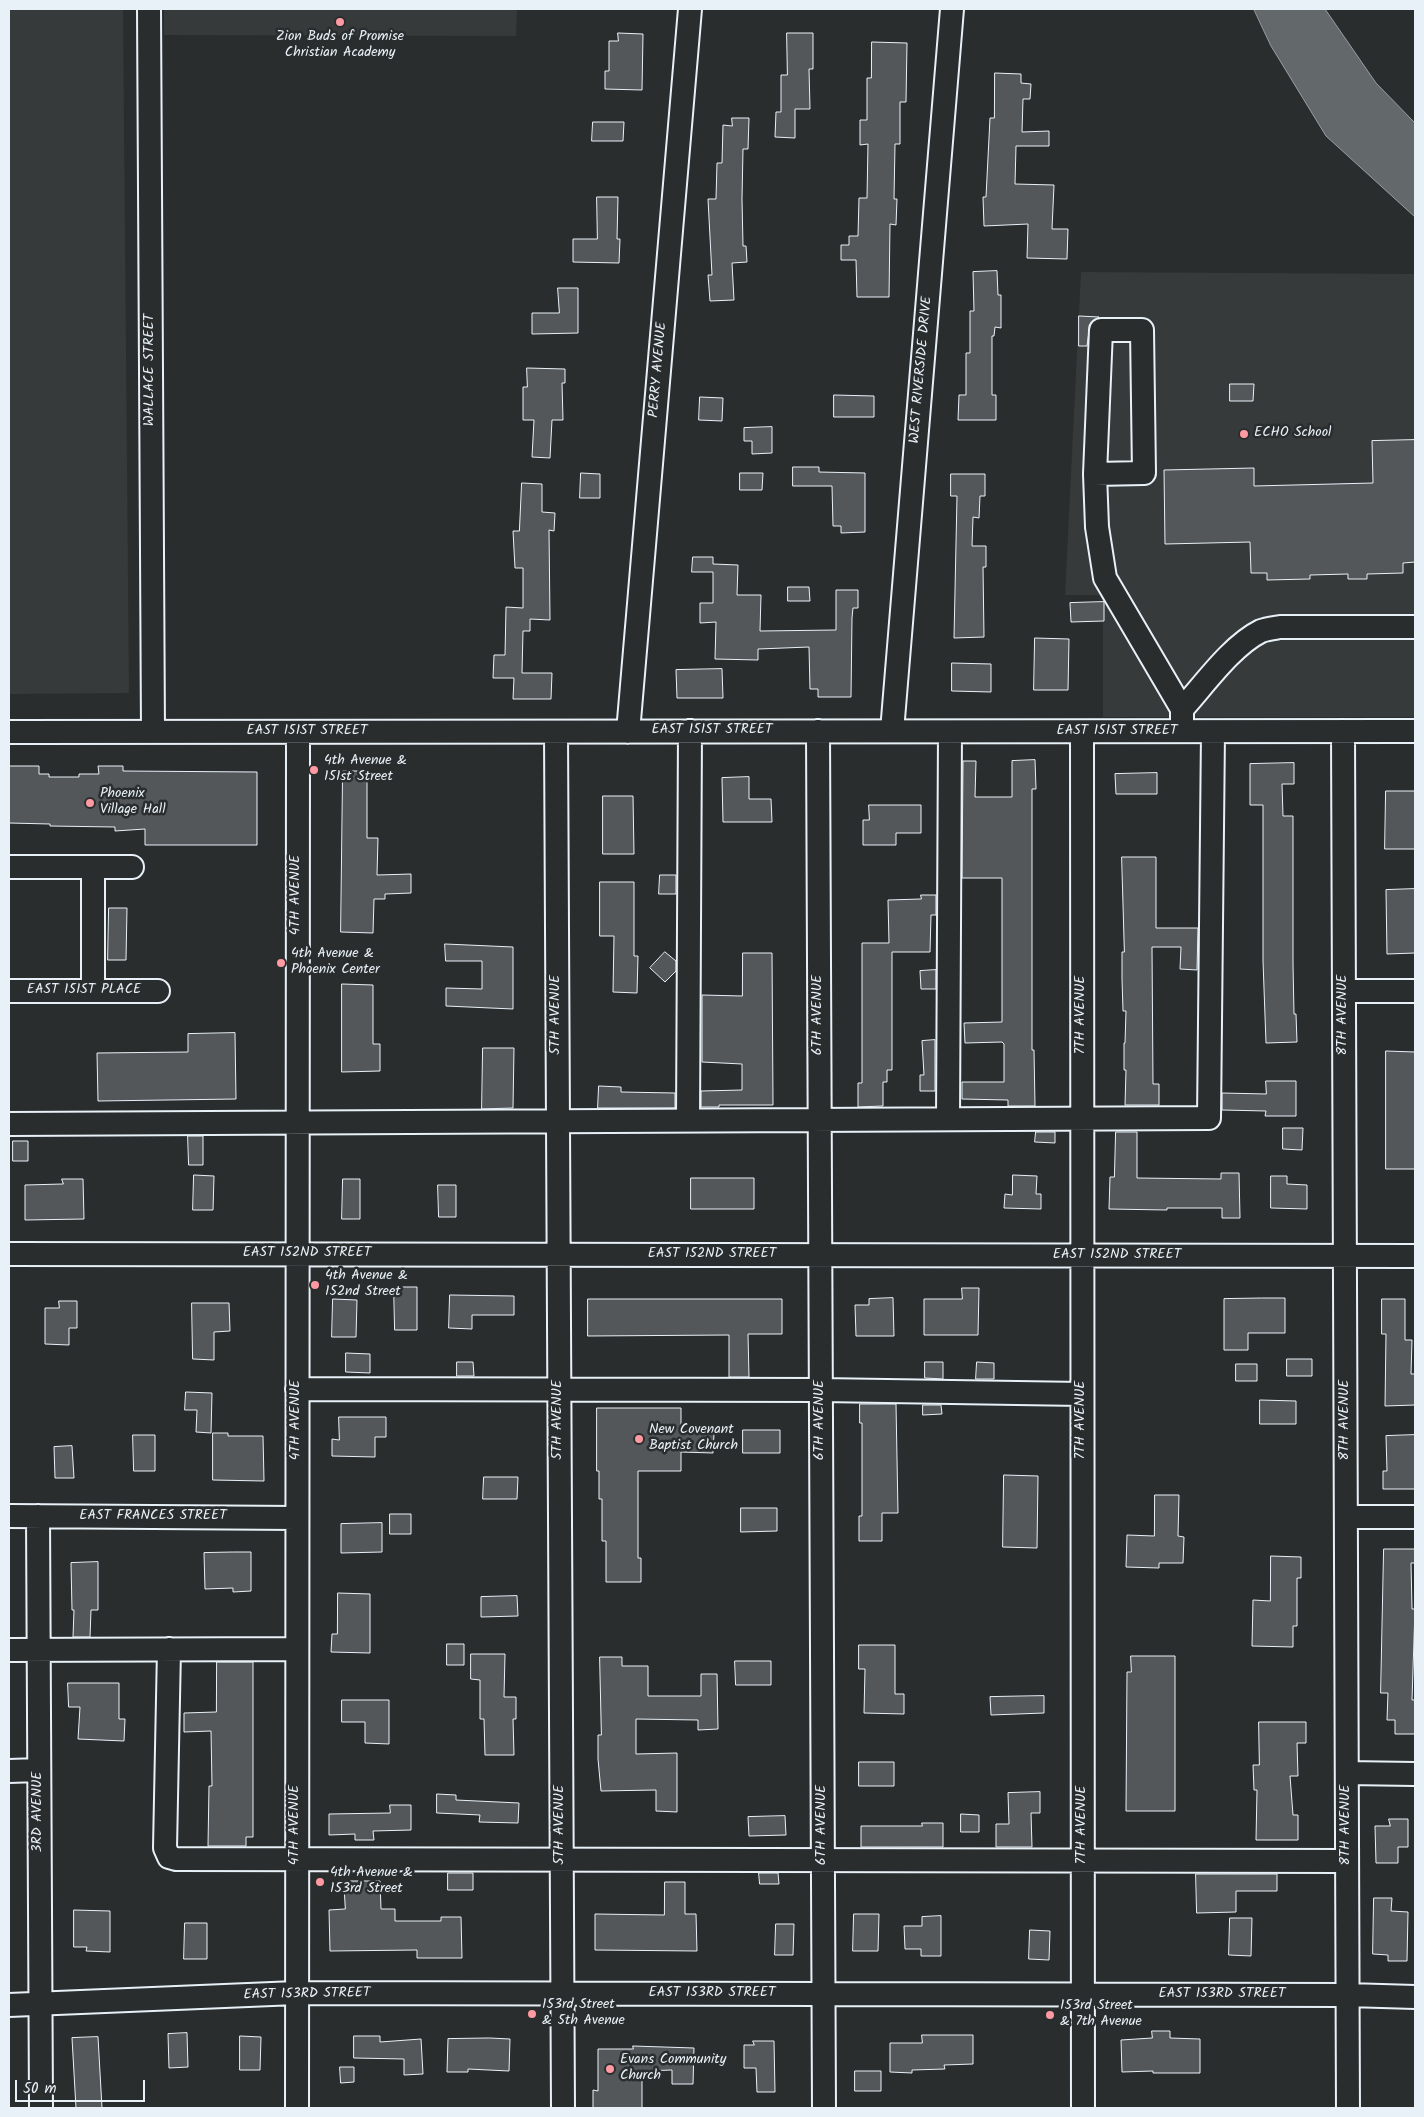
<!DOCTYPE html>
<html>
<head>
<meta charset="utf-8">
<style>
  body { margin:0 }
  #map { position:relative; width:1424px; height:2117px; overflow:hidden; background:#2a2d2e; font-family:Kalam,sans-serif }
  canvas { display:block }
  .frame { position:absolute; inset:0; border:10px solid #e8f1f8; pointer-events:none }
  .scale { position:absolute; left:15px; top:2080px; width:130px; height:22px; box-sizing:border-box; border:2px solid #e8f1f8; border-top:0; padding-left:6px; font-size:15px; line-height:18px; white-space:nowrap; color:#e8f1f8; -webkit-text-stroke:4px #2a2d2e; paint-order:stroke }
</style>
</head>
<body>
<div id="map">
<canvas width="1424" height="2117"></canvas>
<div class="frame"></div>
<div class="scale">50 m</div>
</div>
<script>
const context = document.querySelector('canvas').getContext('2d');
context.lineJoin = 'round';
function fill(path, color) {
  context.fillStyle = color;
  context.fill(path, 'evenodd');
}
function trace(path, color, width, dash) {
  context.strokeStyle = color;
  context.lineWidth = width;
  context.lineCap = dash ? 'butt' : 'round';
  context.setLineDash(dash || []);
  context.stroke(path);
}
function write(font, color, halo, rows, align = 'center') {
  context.font = font + ' Kalam,sans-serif';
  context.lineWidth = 5;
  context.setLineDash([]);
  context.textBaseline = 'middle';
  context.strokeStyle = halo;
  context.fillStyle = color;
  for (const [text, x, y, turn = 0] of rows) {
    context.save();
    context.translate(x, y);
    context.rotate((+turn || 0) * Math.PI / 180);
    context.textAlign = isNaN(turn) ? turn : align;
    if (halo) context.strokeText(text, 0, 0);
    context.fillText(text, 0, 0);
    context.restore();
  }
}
fill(new Path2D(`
  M9 9H123L129 693 9 694Z
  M164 9H517L516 36 164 35Z
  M1081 272 1415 274V717H1103V595H1065Z`), '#363a3b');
const water = new Path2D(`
  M1254 9H1325L1376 83 1415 123V217L1326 136 1271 46Z`);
fill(water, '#63686b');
trace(water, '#989fa3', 1);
const building = new Path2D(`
  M618 33 643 34 642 90 605 89V71H609V41H618Z
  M787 33H813V69H809L810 109H795V138L775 137 776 112H781V75H787Z
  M872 42 907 43 906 102H900V144H895L894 199H897L896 225 890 224 889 297H857L856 260H841V245H849V236H858L859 198H867L868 144 860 145V120H867V78H871Z
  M995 73 1021 74V83L1031 84 1030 99H1023L1022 132 1049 131V146H1016L1015 184 1054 185 1052 229H1068L1067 259 1027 258 1028 224 984 226 983 197H986L990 118H994Z
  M732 118H749L748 149H743L742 199 743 246H746L747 262 732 263 734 300 710 301 708 275H712L708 199H716L717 163H722L723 125 732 126Z
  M593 122H624L623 141H592Z
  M597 197H618L617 239H620L619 263 573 262V239H597Z
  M997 271 998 295H1001V328L995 327 994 336H992V395H996V420H958L959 395H966V353H970V311H974L973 272Z
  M558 288H578V333L532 334V313H559Z
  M1079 316 1099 317 1090 324 1087 346H1079Z
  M527 368 565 369V383H562L563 420H552L550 458 532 457 534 420H523V387H527Z
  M1230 384H1254L1253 401H1230Z
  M834 395 874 396V417H834Z
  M700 397 723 398 722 421 699 420Z
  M772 427V453L752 454V441H744V428Z
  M1415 440V562L1403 563V573L1367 574V579H1348V574L1310 575V579L1267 580V573H1251L1250 542 1165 544 1164 470 1254 468V486L1373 483 1372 441Z
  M793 467H819V472L865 473V532L841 533V526H833L832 486H793Z
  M581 473 600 474V498H580Z
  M740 473H763L762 490H740Z
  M951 474H985V496H980L979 518 973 517 972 546H986V567H983L984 637 954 638 957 496H951Z
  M522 483 542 484V512L555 513 554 531 549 530 550 620 530 619V631H523L522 673H552L551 699H513L514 678H493L494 655H505L506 607 523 608V568H515L513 531H519Z
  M693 557H713V564L738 565 737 595H761L760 631 836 630V590H858V608H853L852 618 851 697H818V689H810L809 647 758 649V660L715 659 716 622 700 623V603H713V572H692Z
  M788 587H809L810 601H788Z
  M1104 602V621L1071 622 1070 603Z
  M1035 638 1069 639 1068 690H1034Z
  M952 663 991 664V692L952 691Z
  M722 669 723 698H677L676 670Z
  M1035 760 1036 789H1032V1050H1034L1035 1106H1008V1100L962 1099V1082H1004V1044L1002 1042 965 1043 964 1023 1002 1022V878H962L963 761H976L975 797H1012V761Z
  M1294 763V784H1282L1283 816H1293V964L1294 1014H1296L1297 1042 1266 1043 1263 961V805H1250V764Z
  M9 766H39V774H49V777H79V774H99L98 766H123V771L257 772V845H145V829L115 831V827L50 826V824L9 823Z
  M343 771H367V838H378L377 875 411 874V893L385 894V899H374L373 933 341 932Z
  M1157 773V794H1116L1115 774Z
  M749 777V799H771L772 822H723L722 778Z
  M1386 791H1415V849H1385Z
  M603 796H633L634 854H603Z
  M869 805H921V833H896V845H863V820H869Z
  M1122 857H1156V928H1198L1197 970 1180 969 1181 947H1152L1153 1084H1159V1105H1125L1126 1070H1124V1043H1125L1126 1011H1123L1122 979V952H1124Z
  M660 875H676V894H659Z
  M600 882H634V956H638L637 993 613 992 614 936H600Z
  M1415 889V953L1387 954 1386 890Z
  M921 895H936V915H931L930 952H892V1070H887V1082H883V1106L858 1107V1083H862V943H889L888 900 921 899Z
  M109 908H127L126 960H108Z
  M445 944 513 947V1009L446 1006V988L482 989V961H446Z
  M665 952 676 961V971L665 982 650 968Z
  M743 953H772L773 1105H719V1107H701V1091L742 1090V1064L702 1062V995L742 996Z
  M936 970V989H921L920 971Z
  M342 984 373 985V1044H380V1071L342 1072Z
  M235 1033 236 1099 98 1101 97 1053 188 1052V1034Z
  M935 1040V1091H920V1075H924L922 1041Z
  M483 1048H514L513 1108 482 1109Z
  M1386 1051 1415 1052V1169H1386Z
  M1266 1081H1296V1116H1265L1266 1111 1222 1110V1093L1266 1094Z
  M599 1086 621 1087V1092L675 1093V1108H598Z
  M1283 1128H1303L1302 1150 1283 1149Z
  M1036 1132H1055V1143L1035 1142Z
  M1116 1132H1137V1178L1221 1179V1173H1239L1240 1218H1222V1208H1167V1210L1109 1209 1110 1177H1114Z
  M188 1136H203V1165H189Z
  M13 1141H28V1161H13Z
  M194 1175 214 1176 213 1210H193Z
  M1013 1175 1037 1176 1036 1194H1041V1209L1004 1208 1005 1194 1012 1195Z
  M1271 1176H1287V1184L1307 1185V1209L1271 1208Z
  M691 1178H754V1209H691Z
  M62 1179H83L84 1219 25 1220V1185L63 1184Z
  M343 1179H360V1219H342Z
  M438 1185H456V1217H439Z
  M394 1287H417V1330H395Z
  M962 1288H979L978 1335H924V1299H962Z
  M450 1295 514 1296V1315H472V1329L449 1328Z
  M893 1298 894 1336H856L855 1305H869V1299Z
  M1262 1298H1285V1333H1248V1350H1224V1299Z
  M333 1299 357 1300 356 1337H332Z
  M588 1299H782V1334H748L749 1377H729V1335L588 1336Z
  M1382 1299H1405V1340H1412L1411 1374H1415V1405L1385 1406 1386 1334H1382Z
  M59 1301H77V1328H69V1345L45 1344V1308H59Z
  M192 1303H229L230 1331 214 1332V1360L193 1359Z
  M346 1353 370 1354V1373L346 1372Z
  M1287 1359H1312V1376H1287Z
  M457 1362H473L474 1376H457Z
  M925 1362H943V1379L925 1378Z
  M977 1362 994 1363V1379H976Z
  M1236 1364H1257V1381H1236Z
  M186 1392 212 1393 211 1433 196 1432 197 1410H185Z
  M1260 1400 1296 1401V1424H1260Z
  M860 1404H896L898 1513H882V1541H859V1516H862V1423H860Z
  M923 1405H941L942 1414 923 1415Z
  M597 1408H681V1432L714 1434 713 1453 681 1452V1471H638V1558H641V1582H606V1541H602V1499H599V1471H597Z
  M339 1417H386V1437H375V1457L332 1456V1439L339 1440Z
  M743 1430H780V1453H743Z
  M213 1433H228V1436H263L264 1481 213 1480Z
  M133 1435H155V1471H134Z
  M1415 1435V1489H1383V1471H1387L1386 1436Z
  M72 1446 74 1478H55L54 1447Z
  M1004 1475 1038 1476 1037 1548 1003 1547Z
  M484 1477H518L517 1499H483Z
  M1155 1495H1179L1178 1536 1184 1537 1183 1563H1159V1568L1126 1567 1127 1535 1154 1536Z
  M741 1508H777V1531L741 1532Z
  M390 1514H411V1534H390Z
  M382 1523V1552L341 1553V1524Z
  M1384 1549H1415V1563H1411L1412 1609H1415L1412 1700H1415V1734H1395V1720H1387L1388 1693H1381Z
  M233 1552H251V1591L233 1592V1588L205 1589 204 1553Z
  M1271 1556 1301 1557V1578H1297V1626H1293V1647L1252 1646 1253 1600 1270 1601Z
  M98 1562V1610H91L90 1637H73L74 1610H72L71 1563Z
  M338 1593 370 1594V1653L331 1652 332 1634H337Z
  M517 1596 518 1616 481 1617V1597Z
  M447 1644H464V1665H447Z
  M859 1645H895V1694H904V1714L864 1713 865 1669H859Z
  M471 1654H505L504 1697H516V1719H513L514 1755H485L484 1719H480V1680L471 1679Z
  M1131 1656H1175V1811H1126L1127 1672H1131Z
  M600 1657H622V1666H648V1696H701V1674H717L718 1729 698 1730V1720L636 1719V1754L677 1753V1812L656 1811V1790L601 1791 598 1759V1735H601Z
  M735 1661H771V1685H736Z
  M217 1662H253V1837H246V1846H208L209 1786H212L211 1731 184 1732V1713L216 1712Z
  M68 1683H119V1719H125L124 1741 78 1739 80 1707H69Z
  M1044 1696V1713L991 1715 990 1697Z
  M342 1700H389V1744L365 1743V1722H342Z
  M1259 1722H1306V1743H1297L1298 1776H1290L1293 1815H1298V1840H1256L1257 1790H1254L1253 1765H1259Z
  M859 1762H894V1786H859Z
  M1040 1792V1813H1031L1032 1847H996V1824H1009L1008 1793Z
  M437 1794 456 1795V1800L519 1803 518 1823 479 1822 480 1815 437 1813Z
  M390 1805H411V1830L373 1831 374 1840H355V1834L329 1835V1814L390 1813Z
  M961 1814 979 1815V1832H961Z
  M785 1816 786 1835 749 1836 748 1817Z
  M1389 1819H1408V1847H1398V1863H1376L1375 1826H1390Z
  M922 1823H943V1847H861V1826H922Z
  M448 1873H473V1890H448Z
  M759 1873H778L779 1884H760Z
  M1196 1874H1277V1891H1236V1912L1197 1913Z
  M344 1881H380L381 1909H395V1921H441V1917H461L462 1958H417V1950L330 1951 329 1910 345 1909Z
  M665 1882H685V1914H696L697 1951 595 1950V1914L664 1915Z
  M1374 1898H1392L1391 1911 1408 1912 1407 1961H1388V1955L1373 1954Z
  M74 1910 110 1911V1952L86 1951 87 1947H74Z
  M854 1914H879L878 1951H853Z
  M941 1916V1956H921V1949H905L904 1926H922V1917Z
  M1230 1918H1252L1251 1956 1229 1955Z
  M185 1923H207V1959H184Z
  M776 1924H794L793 1955H775Z
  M1030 1930 1050 1931 1049 1960 1029 1959Z
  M1152 2031H1170V2038L1200 2039V2073H1153V2071L1122 2072 1121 2040 1152 2038Z
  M187 2033 188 2067 169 2068 168 2034Z
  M922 2035H973V2064L944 2065 945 2069 912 2070V2073L890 2072V2043H922Z
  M240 2036 261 2037 260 2070H240Z
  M354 2036H380V2042L421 2039 423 2074 404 2075V2059L354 2058Z
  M98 2037 102 2108H76L72 2038Z
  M490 2038 510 2039 509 2071 468 2069V2072H447L448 2039Z
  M753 2041H774L775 2092H757L756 2068H744V2045H754Z
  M633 2046 694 2048 693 2084H672V2070L642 2071V2108H593V2090L598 2091V2049H633Z
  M340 2067H354V2082L341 2083Z
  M855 2071H881V2091H855Z`);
fill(building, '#535759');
trace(building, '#e8f1f8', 1);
const minor = new Path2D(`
  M149 9 153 732
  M1095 474 1144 473 1142 330H1101L1095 474 1097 527 1105 578 1182 709
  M1182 722V709C1204 685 1231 646 1261 631 1266 629 1274 628 1280 627H1415
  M818 731 824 2108
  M892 731 952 9
  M1343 731 1348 2108
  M9 732 1415 731
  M556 732 563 2108
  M628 732 690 9
  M1082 732 1083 2108
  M9 867H132
  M93 867V991
  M9 991H158
  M1344 991H1415
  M948 1119 950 732
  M688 1120 690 731
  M9 1124 1209 1118 1213 732
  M9 1254 1415 1256
  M297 1389 821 1390 1082 1394
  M9 1516 297 1518
  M38 1516 41 2108
  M1346 1517H1415
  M169 1649 165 1848 169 1857 176 1859 1347 1861
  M9 1650 297 1649
  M9 1771 39 1770
  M1347 1773 1415 1774
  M9 2005 296 1993 1348 1995 1415 1997
  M297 2108 298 732`);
trace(minor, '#e8f1f8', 26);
trace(minor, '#2a2d2e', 22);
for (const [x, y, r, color] of [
  [340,22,5,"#ff9aa2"],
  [1244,434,5,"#ff9aa2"],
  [314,770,5,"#ff9aa2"],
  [90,803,5,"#ff9aa2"],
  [281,963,5,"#ff9aa2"],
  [315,1285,5,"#ff9aa2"],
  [639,1439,5,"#ff9aa2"],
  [320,1882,5,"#ff9aa2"],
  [532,2014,5,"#ff9aa2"],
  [1050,2015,5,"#ff9aa2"],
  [610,2069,5,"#ff9aa2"]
]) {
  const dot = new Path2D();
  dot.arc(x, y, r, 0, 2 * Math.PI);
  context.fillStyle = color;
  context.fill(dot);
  trace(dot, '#2a2d2e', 2);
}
write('14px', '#e8f1f8', '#2a2d2e', [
  ["Zion Buds of Promise",340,38,"center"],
  ["Christian Academy",340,54,"center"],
  ["ECHO School",1254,434],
  ["4th Avenue &",324,762],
  ["151st Street",324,778],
  ["Phoenix",100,795],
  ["Village Hall",100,811],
  ["4th Avenue &",291,955],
  ["Phoenix Center",291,971],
  ["4th Avenue &",325,1277],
  ["152nd Street",325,1293],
  ["New Covenant",649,1431],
  ["Baptist Church",649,1447],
  ["4th Avenue &",330,1874],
  ["153rd Street",330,1890],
  ["153rd Street",542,2006],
  ["& 5th Avenue",542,2022],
  ["153rd Street",1060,2007],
  ["& 7th Avenue",1060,2023],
  ["Evans Community",620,2061],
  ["Church",620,2077]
], 'left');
write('14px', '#e8f1f8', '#2a2d2e', [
  ["WALLACE STREET",151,370,-90],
  ["PERRY AVENUE",659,370,-85],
  ["WEST RIVERSIDE DRIVE",922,370,-85],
  ["EAST 151ST STREET",712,731],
  ["EAST 151ST STREET",307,732],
  ["EAST 151ST STREET",1117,732],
  ["4TH AVENUE",297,895,-90],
  ["EAST 151ST PLACE",84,991],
  ["5TH AVENUE",557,1015,-90],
  ["6TH AVENUE",819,1015,-90],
  ["7TH AVENUE",1082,1015,-90],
  ["8TH AVENUE",1344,1015,-90],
  ["EAST 152ND STREET",307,1254],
  ["EAST 152ND STREET",712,1255],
  ["EAST 152ND STREET",1117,1256],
  ["4TH AVENUE",297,1420,-90],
  ["5TH AVENUE",559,1420,-90],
  ["6TH AVENUE",821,1420,-90],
  ["7TH AVENUE",1082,1420,-90],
  ["8TH AVENUE",1346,1420,-90],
  ["EAST FRANCES STREET",153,1517],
  ["3RD AVENUE",39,1812,-90],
  ["4TH AVENUE",296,1825,-90],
  ["5TH AVENUE",561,1825,-90],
  ["6TH AVENUE",823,1825,-90],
  ["7TH AVENUE",1083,1825,-90],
  ["8TH AVENUE",1347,1825,-90],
  ["EAST 153RD STREET",712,1994],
  ["EAST 153RD STREET",307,1995,-1],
  ["EAST 153RD STREET",1222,1995]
]);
</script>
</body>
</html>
